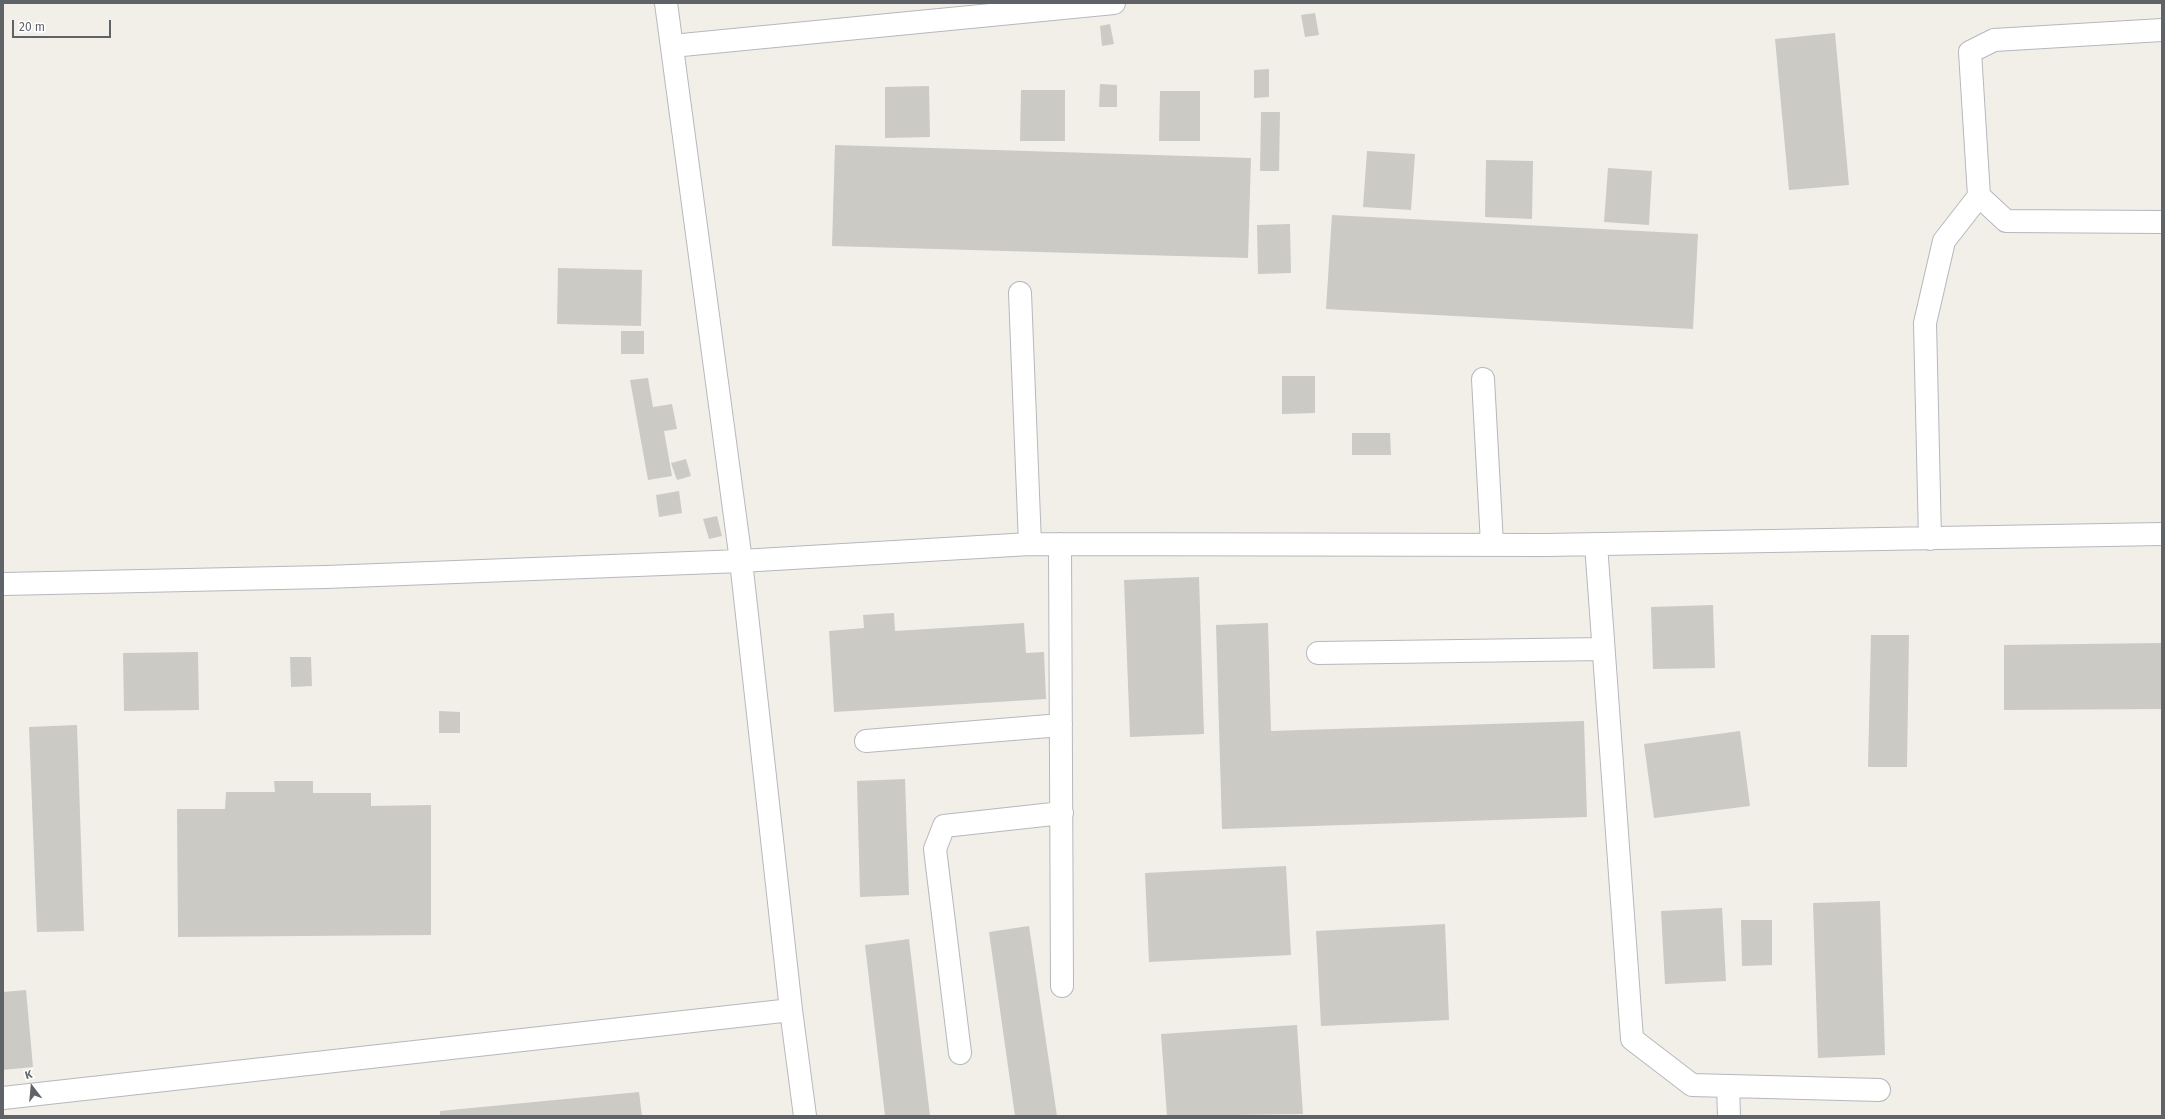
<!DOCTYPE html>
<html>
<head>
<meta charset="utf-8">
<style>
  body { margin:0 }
  #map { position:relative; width:2165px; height:1119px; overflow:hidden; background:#f1efe8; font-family:"Fira Sans",sans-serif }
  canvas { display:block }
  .frame { position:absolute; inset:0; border:4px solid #5f6368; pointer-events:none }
  .north { position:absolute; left:12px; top:1067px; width:40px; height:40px; -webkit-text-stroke:3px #fff; paint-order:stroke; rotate:344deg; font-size:11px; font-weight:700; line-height:16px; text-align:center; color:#5f6368 }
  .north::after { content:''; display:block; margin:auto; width:14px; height:18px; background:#5f6368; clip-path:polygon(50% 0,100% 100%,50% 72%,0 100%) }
  .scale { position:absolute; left:12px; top:20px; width:99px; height:18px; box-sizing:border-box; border:2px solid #5f6368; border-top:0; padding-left:5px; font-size:12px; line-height:14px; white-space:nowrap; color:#5f6368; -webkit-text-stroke:3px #fff; paint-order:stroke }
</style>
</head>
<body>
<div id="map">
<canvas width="2165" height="1119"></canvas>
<div class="frame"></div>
<div class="north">K</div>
<div class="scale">20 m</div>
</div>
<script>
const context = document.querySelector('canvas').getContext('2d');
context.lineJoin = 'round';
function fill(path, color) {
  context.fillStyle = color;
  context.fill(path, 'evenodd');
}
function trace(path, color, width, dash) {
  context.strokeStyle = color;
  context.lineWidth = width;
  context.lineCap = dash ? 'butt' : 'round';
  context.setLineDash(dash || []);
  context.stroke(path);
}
fill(new Path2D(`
  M1315 13 1319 35 1305 37 1301 15Z
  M1110 24 1114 44 1102 46 1100 26Z
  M1835 33 1849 185 1789 190 1775 39Z
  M1269 69V97L1254 98V70Z
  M1100 84 1117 85V107H1099Z
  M929 86 930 137 885 138V87Z
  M1021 90H1065V141H1020Z
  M1160 91H1200V141H1159Z
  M1261 112H1280L1279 171H1260Z
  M835 145 1251 158 1248 258 832 246Z
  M1367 151 1415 154 1411 210 1363 207Z
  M1486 160 1533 161 1532 219 1485 217Z
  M1608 168 1652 171 1649 225 1604 222Z
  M1332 215 1698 234 1693 329 1326 309Z
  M1290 224 1291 273 1258 274 1257 225Z
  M558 268 642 270 641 326 557 324Z
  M621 331H644V354H621Z
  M1282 376H1315V413L1282 414Z
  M648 378 653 407 672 404 677 429 664 431 672 476 648 480 630 380Z
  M1352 433H1390L1391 455H1352Z
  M686 459 691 476 677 480 671 463Z
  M679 491 682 513 659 517 656 495Z
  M717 516 722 536 709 539 703 519Z
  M1199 577 1204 734 1130 737 1124 580Z
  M1713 605 1715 668 1653 669 1651 607Z
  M894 613 895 631 1024 623 1026 653 1044 652 1046 699 834 712 829 631 864 628 863 615Z
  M1268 623 1271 731 1584 721 1587 817 1222 829 1216 625Z
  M1871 635H1909L1907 767H1868Z
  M2162 643V709L2004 710V645Z
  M198 652 199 710 124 711 123 653Z
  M290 657H311L312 686 291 687Z
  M439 711 460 712V733H439Z
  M77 725 84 931 37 932 29 727Z
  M1740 731 1750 806 1654 818 1644 744Z
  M905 779 909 895 860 897 857 781Z
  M274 781H313V793H371V806L431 805V935L178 937 177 809H225L226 792H275Z
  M1286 866 1291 955 1149 962 1145 873Z
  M1880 901 1885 1055 1818 1058 1813 903Z
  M1722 908 1726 981 1665 984 1661 911Z
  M1741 920H1772V965L1742 966Z
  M1445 924 1449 1020 1321 1026 1316 931Z
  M1029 926 1057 1116H1015L989 932Z
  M909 939 930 1116H885L865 945Z
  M26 990 33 1067 3 1070V992Z
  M1297 1025 1303 1114 1167 1116 1161 1034Z
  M639 1092 642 1116H440V1111Z`), '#cccac5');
const minor = new Path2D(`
  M666 3 741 561 791 1010 805 1116
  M2162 30 1994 40 1970 52 1979 196 2006 221 2162 222
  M672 46 1114 3
  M1020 293 1030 544
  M1483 379 1492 544
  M1930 539 1925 323 1944 241 1979 196
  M1060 544 1062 986
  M1596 544 1632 1039 1692 1085 1879 1090
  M3 584 326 577 741 561 1030 544 1546 545 2162 534
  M1318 653 1603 649
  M866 741 1061 725
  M960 1053 935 849 944 826 1062 813
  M1728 1086 1729 1116
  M3 1098 791 1010`);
trace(minor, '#b5b8bc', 24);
trace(minor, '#fff', 22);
</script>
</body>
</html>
